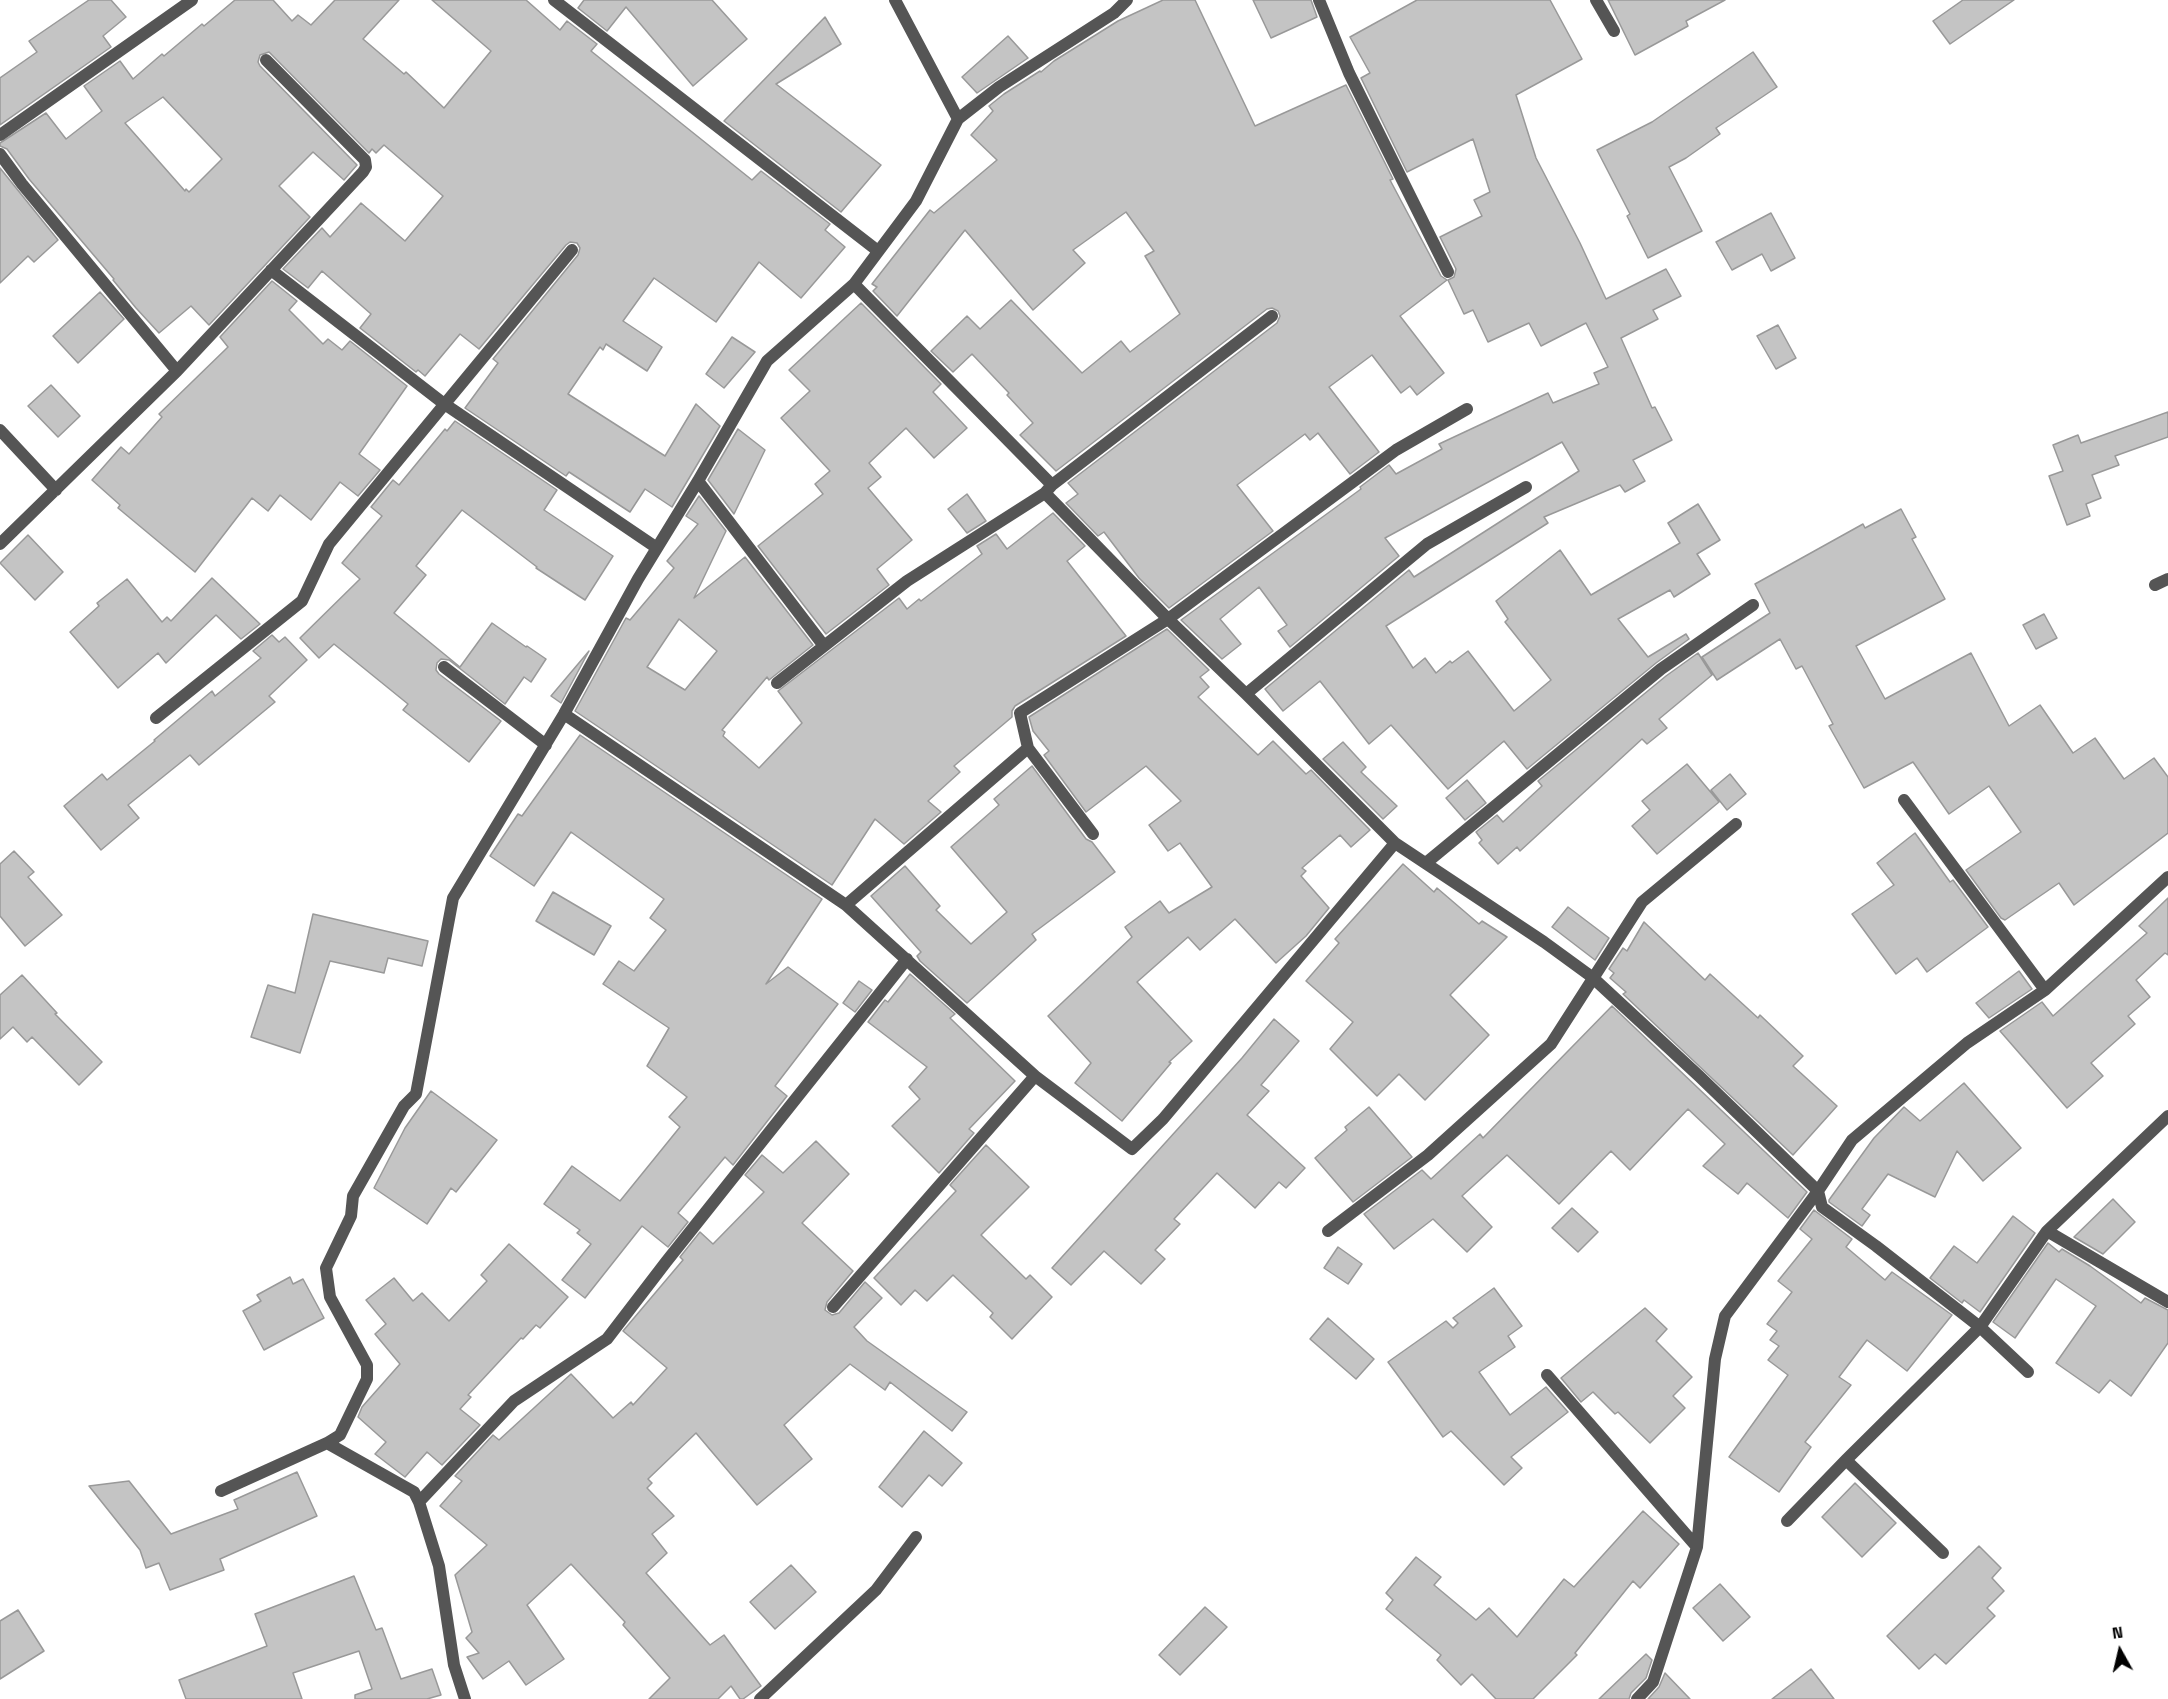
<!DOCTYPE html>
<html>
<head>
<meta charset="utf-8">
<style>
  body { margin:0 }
  #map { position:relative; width:2168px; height:1699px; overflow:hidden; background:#fff; font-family:"Space Grotesk",sans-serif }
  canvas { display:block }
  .north { position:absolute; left:2090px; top:1621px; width:60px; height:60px; -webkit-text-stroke:4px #fff; paint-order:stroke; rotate:352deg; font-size:16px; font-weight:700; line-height:24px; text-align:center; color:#000 }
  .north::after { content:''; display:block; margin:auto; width:21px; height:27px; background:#000; clip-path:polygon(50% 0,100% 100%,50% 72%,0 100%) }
</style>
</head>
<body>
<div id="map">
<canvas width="2168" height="1699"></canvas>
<div class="north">N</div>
</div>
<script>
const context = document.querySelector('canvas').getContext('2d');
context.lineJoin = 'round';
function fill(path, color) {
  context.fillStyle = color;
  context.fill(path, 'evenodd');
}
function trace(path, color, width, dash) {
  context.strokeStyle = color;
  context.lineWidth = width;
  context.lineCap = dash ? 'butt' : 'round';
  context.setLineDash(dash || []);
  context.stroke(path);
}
const building = new Path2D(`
  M89 0H111L126 17 103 36 111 47 0 125V78L37 52 29 41Z
  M235 0H273L292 21 298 15 311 25 335 0H399L363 39 404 74 406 72 444 108 491 51 432 0H526L560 30 567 21 597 44 591 51 752 180 761 171 830 224 825 230 845 247 801 298 759 262 716 322 654 278 623 321 662 347 647 371 606 344 603 350 600 347 568 394 665 456 696 404 720 426 672 507 645 489 630 512 569 472 566 476 465 408 498 363 493 359 578 255 580 248 577 243 570 242 566 245 479 349 460 334 425 376 418 370 416 372 360 328 371 314 322 271 308 288 283 269 322 228 330 237 361 203 405 241 443 196 384 145 376 153 372 149 369 153 269 52 260 55 258 62 260 66 357 165 344 180 313 152 279 186 310 217 209 325 191 306 159 333 136 308 113 280 114 279 29 179 7 149 0 146V143L46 113 66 139 102 111 84 86 120 61 133 79 162 54 164 56 202 24 204 26ZM163 97 222 159 189 192 186 189 185 191 125 123Z
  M584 0H712L747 39 693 86 626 7 607 31 578 8Z
  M1163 0H1195L1255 126 1346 85 1393 179 1390 180 1441 276 1447 280 1400 316 1444 373 1417 395 1410 386 1401 393 1372 355 1329 387 1379 452 1350 474 1318 433 1310 440 1305 434 1237 485 1273 531 1169 608 1139 578 1104 532 1098 536 1066 503 1078 494 1068 483 1277 323 1280 316 1278 311 1272 308 1267 309 1056 471 1020 435 1033 423 1007 395 1009 393 972 354 953 372 931 351 967 316 980 329 1011 300 1082 373 1121 341 1130 352 1180 314 1145 256 1154 251 1126 212 1073 250 1085 263 1033 310 965 230 897 316 873 291 877 287 872 284 930 210 934 213 997 160 971 135 993 111 989 106 1004 94 1040 71 1041 72 1054 61 1118 21Z
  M1253 0H1311L1317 17 1271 38Z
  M1417 0H1550L1582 59 1516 95 1536 158 1580 243 1606 299 1666 269 1681 296 1653 310 1658 319 1621 338 1652 408 1655 407 1672 440 1633 460 1645 481 1625 492 1620 485 1544 517 1548 523 1386 626 1413 668 1425 658 1436 673 1450 661 1452 663 1468 651 1514 711 1551 680 1505 622 1508 619 1496 601 1560 550 1591 595 1680 543 1668 523 1698 504 1720 540 1697 554 1710 574 1674 597 1670 590 1618 619 1648 657 1686 634 1689 639 1656 663 1527 769 1504 741 1448 789 1391 725 1369 744 1320 681 1283 711 1265 689 1409 570 1414 577 1579 471 1562 442 1385 538 1399 556 1290 647 1278 631 1287 625 1259 587 1220 619 1241 644 1222 659 1181 620 1361 489 1360 487 1389 465 1396 474 1442 449 1439 444 1548 393 1553 403 1599 384 1594 373 1608 367 1586 323 1541 346 1529 323 1488 342 1473 310 1464 314 1448 280 1454 277 1456 269 1440 237 1482 216 1474 200 1490 192 1473 139 1407 172 1361 78 1370 73 1350 37Z
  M1608 0H1725L1686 21 1688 26 1635 55Z
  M1963 0H2014L1950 44 1933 21Z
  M825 17 841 44 776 84 881 165 841 212 724 121Z
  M1008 36 1028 58 977 93 962 77Z
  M1753 52 1777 87 1716 128 1720 134 1686 158 1669 167 1702 231 1648 258 1627 216 1630 214 1597 150 1652 122Z
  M0 168 58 240 34 262 28 256 0 283Z
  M1771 213 1795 258 1771 271 1762 254 1732 270 1716 242Z
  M272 281 297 301 289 310 323 344 328 339 342 350 350 341 407 386 359 454 380 470 358 496 340 482 311 520 280 495 268 511 252 498 195 572 118 508 120 505 92 480 121 447 129 454 162 417 159 414 228 347 220 337Z
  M100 292 124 319 78 363 53 336Z
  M861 303 941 384 933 392 967 428 934 458 906 428 869 463 881 477 868 488 912 540 877 569 889 585 826 634 758 546 823 494 815 484 830 471 781 418 810 391 789 370Z
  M1778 325 1796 358 1776 369 1757 336Z
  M732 337 755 352 724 388 706 374Z
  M51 385 80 416 58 437 28 406Z
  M2168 412V437L2115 456 2119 465 2092 475 2101 498 2086 504 2090 516 2067 525 2049 476 2063 471 2053 445 2078 435 2081 443Z
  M455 421 557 490 544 510 613 556 585 600 536 568 537 567 462 510 416 566 426 575 394 613 460 667 492 623 526 647 527 646 546 659 531 682 524 677 505 704 449 660 441 659 437 663 436 670 439 674 501 721 469 762 403 710 408 704 334 644 319 658 300 638 360 579 342 563 382 516 371 507 393 480 399 485 445 429 447 431Z
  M738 429 765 450 734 514 708 480Z
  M967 494 986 521 967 533 948 509Z
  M699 496 726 531 694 598 745 557 813 645 769 680 767 677 722 730 725 732 723 736 759 768 802 723 778 691 899 598 907 609 919 599 921 601 982 554 977 546 996 534 1007 549 1053 513 1085 546 1067 561 1126 636 1015 706 1012 711V717L954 766 960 772 928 801 941 812 904 844 875 819 832 885 575 711 626 618 630 620 674 568 667 561 698 524 686 516ZM679 619 717 651 685 690 647 667Z
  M1901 509 1916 537 1912 539 1945 599 1856 646 1885 699 1971 653 2009 726 2040 705 2073 753 2095 738 2124 779 2154 758 2168 777V833L2074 905 2059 883 2005 920 2001 918 1966 870 2021 832 1989 786 1949 814 1913 762 1864 788 1829 726 1833 724 1802 666 1796 669 1780 639 1717 680 1702 657 1770 613 1755 584 1863 524 1865 528Z
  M28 535 63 572 35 600 0 563Z
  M212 578 260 624 241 639 216 615 166 663 158 653 118 688 70 632 99 606 97 603 127 579 162 622 167 617 171 621Z
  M2044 614 2057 638 2036 649 2023 625Z
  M1167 629 1209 670 1200 677 1209 687 1198 697 1258 755 1273 741 1306 774 1311 770 1370 830 1351 847 1340 835 1302 868 1306 871 1301 876 1329 908 1306 936 1276 963 1235 919 1200 950 1188 937 1137 982 1192 1041 1169 1062 1171 1063 1122 1121 1075 1083 1091 1063 1048 1016 1132 937 1125 927 1160 901 1169 913 1212 887 1180 843 1168 851 1149 825 1181 801 1146 766 1086 812 1044 755 1049 751 1033 731 1029 717Z
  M272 635 279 642 285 637 307 660 269 696 275 702 199 765 190 755 128 805 139 818 101 850 64 806 102 774 107 780 155 741 154 740 212 691 215 696 261 658 253 651Z
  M589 651 561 703 551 696Z
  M1698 653 1712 675 1659 719 1667 728 1647 744 1642 739 1520 851 1517 847 1498 864 1479 843 1482 840 1476 832 1497 815 1503 822 1542 786 1538 781 1666 676Z
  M580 735 822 899 766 984 788 967 838 1004 775 1086 787 1096 733 1165 725 1157 678 1213 688 1222 668 1247 642 1226 585 1298 562 1280 591 1244 577 1233 580 1230 544 1204 572 1166 620 1201 680 1127 669 1117 687 1097 647 1066 669 1028 603 984 619 961 634 971 666 930 650 918 664 899 571 832 534 886 490 856 518 814 522 816Z
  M1343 742 1366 767 1361 772 1397 806 1383 819 1323 759Z
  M1687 764 1719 802 1657 854 1632 826 1650 810 1642 801Z
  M1032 766 1086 839 1092 842 1115 872 1032 934 1036 940 967 1003 920 961 917 956 921 952 871 896 905 866 940 906 936 910 971 944 1007 912 951 847 999 805 994 799Z
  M1730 774 1746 794 1727 810 1711 790Z
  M1467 780 1486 803 1465 820 1446 798Z
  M1915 833 1950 882 1953 880 1988 927 1927 972 1917 958 1896 974 1852 914 1894 885 1877 863Z
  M14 851 34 872 28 877 62 915 25 946 0 916V864Z
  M1403 864 1434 892 1437 888 1479 924 1482 921 1507 937 1450 995 1489 1035 1425 1100 1399 1074 1377 1096 1330 1049 1353 1022 1306 981 1339 943 1335 939Z
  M553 892 611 926 594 955 536 921Z
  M2168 898V955L2165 953 2136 980 2150 997 2128 1016 2135 1024 2091 1063 2103 1076 2067 1108 2000 1031 2042 1002 2053 1016 2147 933 2139 926Z
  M1568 907 1609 938 1595 960 1552 927Z
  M313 914 428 941 422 966 388 958 384 973 330 961 300 1053 251 1037 268 985 295 993Z
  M1644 922 1705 980 1710 974 1758 1018 1760 1015 1803 1056 1793 1066 1837 1106 1793 1155 1623 994 1626 992 1610 978 1614 973 1609 969 1623 948 1627 951Z
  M2019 971 2032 989 1989 1018 1976 1003Z
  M910 974 955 1014 950 1018 1015 1081 969 1129 974 1133 939 1173 892 1126 920 1099 909 1087 927 1067 868 1022 885 1000 888 1002Z
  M22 975 57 1013 55 1014 102 1062 79 1085 32 1037 27 1042 13 1027 0 1039V995Z
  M859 981 872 990 855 1012 843 1003Z
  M1612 1006 1807 1192 1788 1218 1747 1183 1738 1194 1703 1166 1725 1144 1688 1109 1630 1170 1611 1151 1559 1204 1507 1155 1462 1196 1492 1227 1467 1252 1433 1219 1394 1249 1364 1214 1422 1170 1431 1179 1480 1134 1483 1138Z
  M1274 1019 1299 1041 1261 1085 1269 1091 1247 1115 1305 1168 1286 1188 1279 1182 1255 1208 1217 1173 1174 1219 1180 1224 1155 1250 1165 1259 1141 1284 1104 1251 1071 1285 1052 1268 1242 1058Z
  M1964 1083 2021 1148 1983 1181 1957 1151 1935 1197 1888 1174 1862 1209 1870 1215 1862 1226 1829 1202V1200L1874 1138 1904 1107 1920 1121Z
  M431 1091 497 1140 456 1192 451 1188 427 1224 374 1188 405 1128Z
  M1369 1107 1412 1157 1353 1202 1315 1158 1347 1130 1345 1127Z
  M816 1141 849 1174 802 1223 853 1271 827 1302 825 1310 832 1315 839 1313 865 1282 882 1298 854 1327 867 1341 967 1412 952 1431 890 1382 885 1390 850 1364 784 1425 812 1459 757 1505 696 1433 648 1479 652 1483 647 1488 674 1516 652 1534 667 1553 646 1573 710 1645 724 1635 761 1686 743 1699H740L731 1686 718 1699H649L670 1678 623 1625 625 1622 571 1564 527 1605 564 1659 526 1685 509 1661 483 1679 467 1657 479 1653 466 1638 472 1632 455 1575 487 1545 440 1506 462 1481 455 1476 493 1435 499 1440 571 1374 613 1418 631 1402 633 1405 667 1368 623 1331 683 1260 680 1257 700 1232 713 1244 764 1192 745 1175 762 1155 783 1173Z
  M986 1145 1029 1187 981 1235 1026 1279 1030 1275 1052 1297 1012 1339 990 1317 993 1313 953 1275 927 1301 915 1290 901 1305 874 1278 956 1191 950 1185Z
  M2113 1199 2135 1222 2103 1254 2074 1237Z
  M1572 1208 1598 1232 1578 1252 1552 1228Z
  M1814 1210 1852 1239 1846 1247 1885 1280 1892 1272 1952 1315 1907 1371 1867 1340 1839 1377 1851 1385 1805 1442 1811 1447 1779 1492 1729 1457 1788 1375 1768 1360 1779 1346 1770 1340 1777 1331 1767 1324 1792 1292 1778 1281 1812 1239 1800 1229Z
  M2013 1216 2035 1233 1980 1312 1964 1300 1962 1303 1930 1278 1954 1246 1977 1263Z
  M2048 1243 2059 1252 2062 1249 2090 1266 2141 1303 2145 1298 2168 1310V1343L2131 1396 2110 1380 2099 1393 2056 1363 2096 1306 2056 1279 2015 1338 1993 1322Z
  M509 1244 568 1297 540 1328 536 1325 523 1339 521 1338 468 1395 471 1397 460 1409 480 1425 442 1465 427 1452 405 1477 375 1454 386 1442 358 1417 362 1407 400 1364 375 1334 386 1324 366 1300 394 1278 413 1301 422 1293 449 1321 487 1281 481 1275Z
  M1338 1247 1362 1264 1348 1284 1324 1268Z
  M290 1277 293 1284 303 1279 324 1318 264 1350 243 1311 261 1301 257 1295Z
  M1494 1288 1522 1326 1508 1336 1515 1347 1479 1372 1510 1415 1546 1387 1568 1412 1511 1457 1522 1468 1504 1485 1451 1431 1443 1437 1388 1362 1446 1321 1453 1328 1458 1323 1453 1318Z
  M1645 1308 1667 1329 1656 1341 1692 1377 1673 1396 1685 1408 1650 1443 1618 1412 1615 1414 1593 1392 1581 1402 1561 1378Z
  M1328 1318 1374 1359 1356 1379 1310 1339Z
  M924 1431 962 1463 942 1486 929 1475 902 1507 879 1487Z
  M297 1472 317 1516 220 1559 224 1570 170 1590 159 1563 146 1568 140 1550 89 1486 129 1481 171 1534 238 1509 234 1500Z
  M1855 1483 1896 1523 1862 1557 1822 1517Z
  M1643 1511 1679 1544 1640 1588 1633 1581 1575 1653 1577 1655 1533 1699H1496L1472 1674 1461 1685 1437 1660 1441 1655 1386 1609 1393 1600 1386 1593 1416 1557 1441 1577 1434 1585 1476 1620 1489 1608 1517 1637 1564 1579 1574 1587Z
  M1979 1546 2001 1568 1992 1578 2004 1591 1987 1608 1995 1616 1946 1664 1935 1654 1919 1669 1887 1636Z
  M791 1565 816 1592 775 1629 750 1602Z
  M354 1576 376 1630 382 1628 401 1679 432 1669 441 1695 427 1699H355V1695L372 1689 359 1651 293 1673 302 1699H186L179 1680 267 1646 255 1614Z
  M1720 1584 1750 1617 1723 1641 1693 1608Z
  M1205 1607 1227 1627 1180 1675 1159 1655Z
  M18 1610 44 1651 0 1679V1621Z
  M1646 1654 1652 1660 1646 1678 1631 1693 1629 1699H1599Z
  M1811 1669 1834 1699H1772Z
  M1665 1673 1690 1699H1648L1659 1687Z`);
fill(building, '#c4c4c4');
trace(building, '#999', 1.5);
trace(new Path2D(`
  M554 0 878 251
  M895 0 958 119
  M1319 0 1349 73 1448 272
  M1596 0 1614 31
  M0 135 192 0
  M0 154 22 184 177 371
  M271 270 443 403 657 548
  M854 284 1052 485 1045 493 1168 619 1246 694 1395 843 1544 942 1592 977 1699 1076 1818 1191 1822 1207 1876 1246 1980 1327 2028 1372
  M0 430 56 490
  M698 481 824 646
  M1052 485 1272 316
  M0 544 177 371 363 172 366 167 365 160 266 60
  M2155 585 2168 579
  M444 667 546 745
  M777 683 907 581 1045 493
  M1246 694 1427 544 1526 487
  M564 714 846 905 1035 1076 1132 1149 1163 1119 1395 843
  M156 718 302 601 329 544 572 250
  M1028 748 1093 834
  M1904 800 2045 990
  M1426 863 1661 669 1753 605
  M846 905 1028 748 1020 713 1168 619 1396 450 1467 409
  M1328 1231 1428 1155 1551 1044 1642 902 1736 824
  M2047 1231 2168 1302
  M833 1307 1035 1076
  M1547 1375 1697 1547
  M327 1443 414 1492 419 1502 439 1566 454 1665 465 1699
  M1846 1460 1943 1553
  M221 1491 327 1443 340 1435 367 1379V1365L330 1297 326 1268 351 1216 353 1196 404 1106 416 1094 453 898 564 714 638 579 698 481 767 361 854 284 916 201 958 119 999 87 1114 13 1127 0
  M419 1502 514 1401 607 1339 666 1262 907 959
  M1787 1521 1846 1460 1980 1327 2047 1231 2168 1116
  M760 1699 876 1590 916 1537
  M1637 1699 1653 1682 1697 1547 1715 1359 1725 1316 1818 1191 1852 1140 1967 1043 2045 990 2168 877`), '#555', 12);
</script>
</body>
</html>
